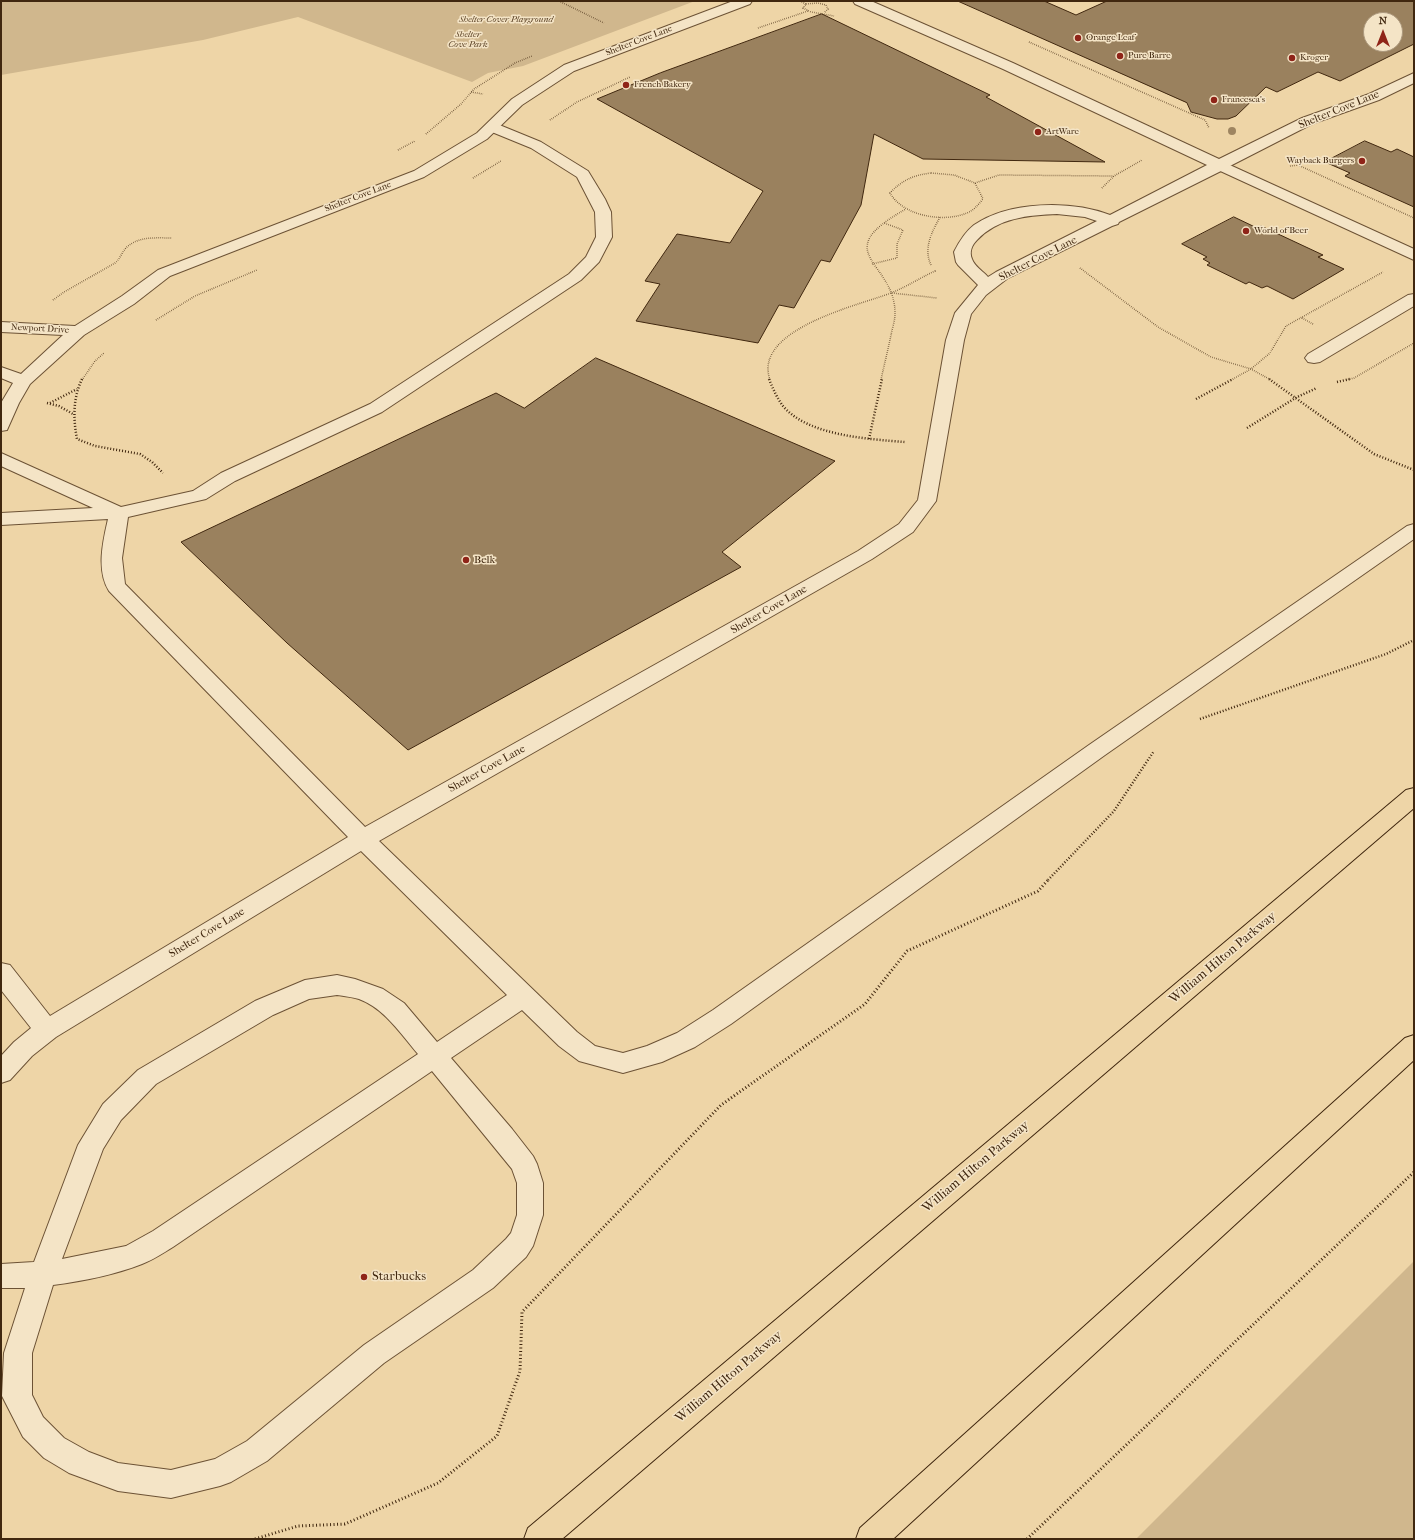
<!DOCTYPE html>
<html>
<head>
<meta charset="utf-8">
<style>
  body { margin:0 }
  #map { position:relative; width:1415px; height:1540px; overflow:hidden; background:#eed5a7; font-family:"IM FELL French Canon",serif }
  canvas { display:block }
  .frame { position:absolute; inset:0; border:2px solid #40270f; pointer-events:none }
  .north { position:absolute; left:1363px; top:12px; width:40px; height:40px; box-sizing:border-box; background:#f4e4c6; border:1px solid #ac987d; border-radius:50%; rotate:0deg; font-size:11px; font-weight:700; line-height:16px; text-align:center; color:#40270f }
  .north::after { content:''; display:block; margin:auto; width:14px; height:18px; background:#8f2418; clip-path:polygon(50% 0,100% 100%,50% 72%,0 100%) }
</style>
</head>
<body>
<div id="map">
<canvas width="1415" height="1540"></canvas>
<div class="frame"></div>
<div class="north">N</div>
</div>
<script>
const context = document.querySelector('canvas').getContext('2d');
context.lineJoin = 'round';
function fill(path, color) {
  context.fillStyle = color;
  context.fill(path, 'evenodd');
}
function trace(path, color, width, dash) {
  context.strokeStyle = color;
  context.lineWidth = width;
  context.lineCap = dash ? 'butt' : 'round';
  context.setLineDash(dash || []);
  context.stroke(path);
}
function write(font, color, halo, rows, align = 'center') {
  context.font = font + ' "IM FELL French Canon",serif';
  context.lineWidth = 3;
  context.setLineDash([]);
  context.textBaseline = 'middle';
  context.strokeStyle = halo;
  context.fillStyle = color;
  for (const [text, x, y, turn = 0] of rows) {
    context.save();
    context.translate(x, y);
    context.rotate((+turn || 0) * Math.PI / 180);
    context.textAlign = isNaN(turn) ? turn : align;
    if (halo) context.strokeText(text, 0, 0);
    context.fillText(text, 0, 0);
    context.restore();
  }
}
fill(new Path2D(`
  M1 1H695L523 66 488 73 472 82 298 17 203 40 1 75Z
  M1414 1261V1539H1136Z`), '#d0b78d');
const building = new Path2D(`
  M958 1H1044L1076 15 1107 1H1414V44L1340 81 1318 72 1277 92 1266 87 1236 116 1228 119H1217L1191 112 1187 103ZM1371 20H1395V44H1371Z
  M822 14 990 95 986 97 1105 162 923 159 874 134 861 205 830 262 821 260 794 308 779 305 758 343 636 321 660 284 645 281 677 234 730 243 763 191 597 99 660 73Z
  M1365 141 1391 152 1397 149 1414 157V207L1345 176 1350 173 1325 162Z
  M1234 217 1257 228 1261 226 1323 255 1318 257 1344 269 1293 299 1267 286 1262 288 1249 282 1246 284 1207 265 1210 263 1203 259 1207 257 1182 244Z
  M596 358 835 461 722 552 741 567 408 750 287 643 181 542 496 393 524 408Z`);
fill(building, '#9a815e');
trace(building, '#40270f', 1);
const service = new Path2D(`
  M853 1H871L1013 63 1219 159 1302 118 1369 94 1414 73V83L1379 100 1312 124 1228 167 1226 169 1221 171 1119 222 1118 224 1112 226 1008 278 986 295 971 314 964 340 936 501 913 532 872 559 379 841 577 1032 595 1046 623 1053 647 1046 677 1033 713 1010 1089 745 1407 526 1414 524V539L1105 755 731 1024 695 1047 662 1062 623 1073 579 1061 559 1046 522 1010 451 1058 512 1129 533 1156 537 1164 543 1183V1215L533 1246 526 1257 493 1288 384 1363 267 1461 231 1482 220 1486 171 1498 118 1491 69 1473 44 1458 23 1437 2 1396 4 1353 25 1288H1V1264L34 1262 78 1145 103 1104 138 1070 255 1001 305 980 337 975 355 979 383 989 404 1003 437 1042 507 995 361 851 56 1037 32 1056 10 1080 1 1083V1056L14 1042 31 1028 1 990V963L10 965 50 1016 348 837 109 591C96 570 103 541 108 519L1 525V513L93 508 1 466V453L121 507 193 491 221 473 370 404 543 291 569 274 586 257 596 237 595 212 577 177 531 148 487 130 485 127 487 124 492 123 497 124 541 142 588 171 605 199 611 212 612 237 599 262 581 280 382 412 235 481 206 499 128 517 122 558 125 584 365 827 858 551 899 524 918 500 946 340 955 313 978 285 958 265 956 262 954 252C959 242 965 232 974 225 1009 201 1071 200 1110 215L1207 165 1003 69 855 4ZM1057 214 1085 217 1097 221 996 272 988 277C984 272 974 266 972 259 969 252 972 245 977 240 998 218 1028 215 1057 214ZM337 995C344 996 352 997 359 999 384 1008 401 1034 418 1054L153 1231 126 1246 62 1259 103 1149 121 1120 156 1084 273 1015 309 999ZM432 1071 512 1169 517 1183V1215L511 1233 506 1239 473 1270 364 1345 247 1441 215 1459 171 1470 118 1463 89 1452 64 1438 43 1417 32 1395V1353L53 1285C83 1281 114 1275 142 1264 153 1260 163 1253 173 1247Z
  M1414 294V306L1320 362 1314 363 1308 362 1305 358 1308 354 1408 295Z`);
const minor = new Path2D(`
  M733 1H752L750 4 574 71 522 105 487 139 424 177 170 276 134 304 84 335 30 384 19 403 7 430 1 431V403L13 383 1 378V367L21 374 63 335 1 332V322L75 326 122 296 158 270 414 171 477 133 512 99 564 65Z
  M1221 161 1414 249V260L1216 169 1213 166 1216 163Z`);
const trunk = new Path2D(`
  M1414 788V808L562 1539H524L528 1528 1406 790Z
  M1414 1035V1060L893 1539H856L860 1528 1405 1038Z`);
trace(service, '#6c5235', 2);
trace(minor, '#6c5235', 2);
trace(trunk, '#40270f', 2);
trace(new Path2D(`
  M559 1 604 23
  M800 1 806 4
  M825 12 828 9 826 5 818 3 806 4 803 8 811 12 834 16
  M758 28 808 11
  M1029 42 1205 120 1209 128
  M471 92 483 94
  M550 120 577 102 630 77
  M426 134 461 104 474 89 515 63 532 56
  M398 150 415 141
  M1290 166 1298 165 1414 218
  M931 173 954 175 975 183 983 199C978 205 974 210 967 213 943 223 903 216 890 193 902 180 914 175 931 173Z
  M473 178 501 161
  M975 183 999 175 1113 176
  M1102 188 1114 176 1142 160
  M872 264 897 258V244L903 230 884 223
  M931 265C923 248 932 232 940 217
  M1080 268 1158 327 1211 357 1251 369 1271 380
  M892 293 937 298
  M53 300 64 292 115 263C121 258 122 251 128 246 140 236 158 238 172 238
  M1302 318 1313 324
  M156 320 195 296 257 270
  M82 380 95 361 104 353
  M770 380C752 329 860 305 891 293 906 287 920 278 935 271L934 270
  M881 380C884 365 888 350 891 335 892 329 895 321 895 314 896 261 825 254 906 209
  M1231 380 1251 369 1270 353 1286 326 1383 272
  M1346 380 1354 378 1414 343`), '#40270f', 1.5, [0.5, 1.5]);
trace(new Path2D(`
  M82 379C73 398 73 418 77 439L95 446 140 454 152 462 163 473
  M769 379C773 389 777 398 783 406 808 436 869 439 905 442
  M1269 379 1374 454 1414 470
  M1337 382 1350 379
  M1196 399 1233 379
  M47 403 59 406 73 414
  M50 403 77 389
  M1247 428 1297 397 1317 388
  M869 439 882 379
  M1200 719 1386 654 1414 640
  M1048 880 1114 811 1154 751`), '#40270f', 2.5, [1, 2]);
trace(new Path2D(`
  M255 1539 298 1526 345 1524 438 1483 497 1436 520 1371 522 1312 721 1105 865 1004 907 951 1038 891 1049 879
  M1027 1539 1414 1172`), '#40270f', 3, [1, 2.5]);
fill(service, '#f4e4c6');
fill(minor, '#f4e4c6');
fill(trunk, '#eed5a7');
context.fillStyle = '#9e8561';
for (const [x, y] of [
  [1232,131]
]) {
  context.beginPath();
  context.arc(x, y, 4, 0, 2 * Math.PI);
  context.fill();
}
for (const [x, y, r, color] of [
  [1078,38,4,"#8f2418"],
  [1120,56,4,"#8f2418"],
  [1292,58,4,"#8f2418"],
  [626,85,4,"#8f2418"],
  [1214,100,4,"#8f2418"],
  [1038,132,4,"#8f2418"],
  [1362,161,4,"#8f2418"],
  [1246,231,4,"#8f2418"],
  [466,560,4,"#8f2418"],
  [364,1277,4,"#8f2418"]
]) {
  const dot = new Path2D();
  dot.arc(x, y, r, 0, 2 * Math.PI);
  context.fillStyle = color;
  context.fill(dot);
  trace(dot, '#f4e4c6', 1.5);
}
write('italic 9px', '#5d4428', '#f4e4c6', [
  ["Shelter Cover Playground",506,20],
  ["Shelter",468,35],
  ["Cove Park",468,45]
]);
write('9px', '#40270f', '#f4e4c6', [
  ["Orange Leaf",1086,38],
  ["Pure Barre",1128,56],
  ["Kroger",1300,58],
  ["French Bakery",634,85],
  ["Francesca's",1222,100],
  ["ArtWare",1046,132],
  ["Wayback Burgers",1354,161,"right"],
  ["World of Beer",1254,231]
], 'left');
write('9px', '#40270f', '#f4e4c6', [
  ["Shelter Cove Lane",639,41,-21],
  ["Shelter Cove Lane",358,197,-21],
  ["Newport Drive",40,329,3]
]);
write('11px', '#40270f', '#f4e4c6', [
  ["Shelter Cove Lane",1339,110,-22],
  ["Shelter Cove Lane",1038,259,-27],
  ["Shelter Cove Lane",769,610,-30],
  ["Shelter Cove Lane",487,769,-29],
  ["Shelter Cove Lane",207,933,-31]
]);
write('11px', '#40270f', '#f4e4c6', [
  ["Belk",474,560]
], 'left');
write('13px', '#40270f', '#f4e4c6', [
  ["William Hilton Parkway",1223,958,-40],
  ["William Hilton Parkway",976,1167,-40],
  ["William Hilton Parkway",729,1377,-40]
]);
write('13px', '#40270f', '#f4e4c6', [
  ["Starbucks",372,1277]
], 'left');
</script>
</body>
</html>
